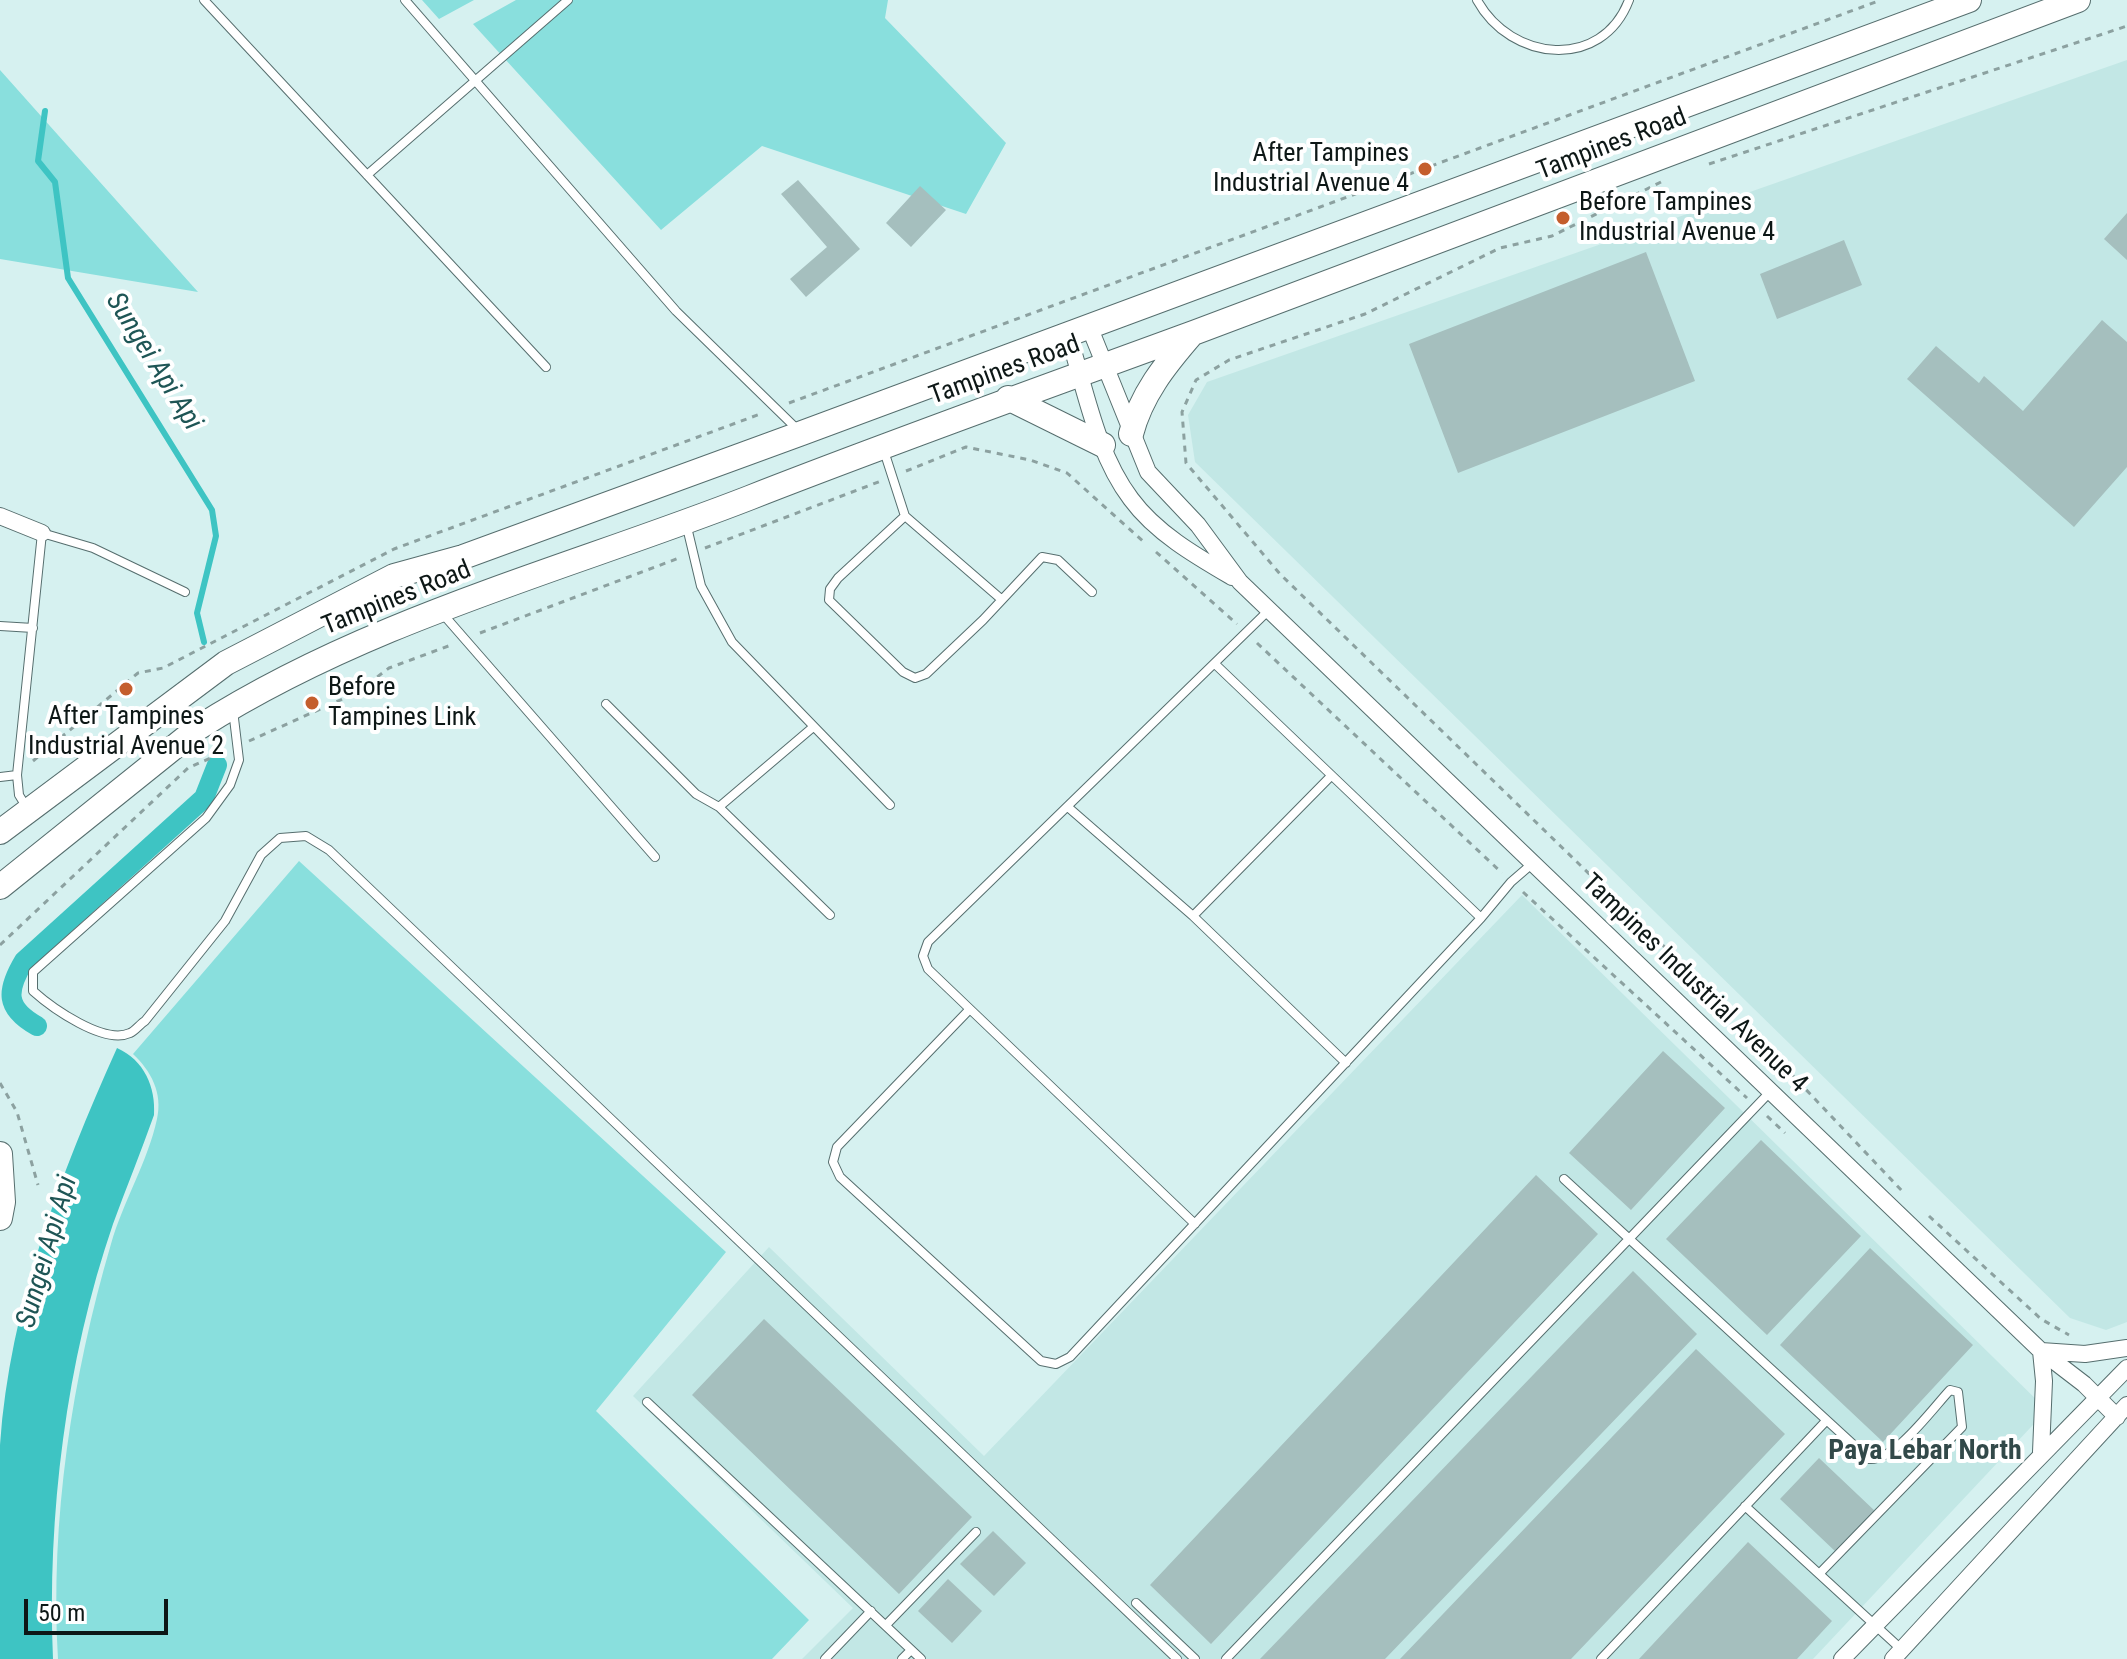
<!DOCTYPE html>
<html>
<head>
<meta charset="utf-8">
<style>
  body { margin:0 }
  #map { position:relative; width:2127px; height:1659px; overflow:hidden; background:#d6f1f0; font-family:"Roboto Condensed",sans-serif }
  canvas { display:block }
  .scale { position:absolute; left:24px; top:1599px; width:144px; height:36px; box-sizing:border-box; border:4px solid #0d1716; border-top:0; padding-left:10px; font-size:24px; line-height:28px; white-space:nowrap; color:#0d1716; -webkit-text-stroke:6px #fff; paint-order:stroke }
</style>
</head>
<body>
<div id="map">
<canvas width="2127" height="1659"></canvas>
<div class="scale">50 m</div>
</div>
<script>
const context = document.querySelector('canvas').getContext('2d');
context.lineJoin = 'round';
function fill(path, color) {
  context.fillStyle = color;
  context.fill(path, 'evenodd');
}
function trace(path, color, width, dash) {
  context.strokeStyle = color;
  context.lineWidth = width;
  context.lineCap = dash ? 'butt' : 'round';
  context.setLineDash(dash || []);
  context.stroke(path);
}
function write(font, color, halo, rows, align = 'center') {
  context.font = font + ' "Roboto Condensed",sans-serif';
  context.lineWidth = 8;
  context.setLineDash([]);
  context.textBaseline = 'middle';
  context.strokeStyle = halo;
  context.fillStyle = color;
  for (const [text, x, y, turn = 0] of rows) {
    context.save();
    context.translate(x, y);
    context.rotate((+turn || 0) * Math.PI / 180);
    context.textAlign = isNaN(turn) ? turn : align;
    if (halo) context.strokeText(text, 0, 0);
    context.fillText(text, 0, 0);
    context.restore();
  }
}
fill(new Path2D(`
  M2127 60V1322L2106 1330 2070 1318 1195 462 1188 415 1207 382Z
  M1522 895 2047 1410 1813 1659H802L853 1608 633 1396 769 1247 984 1456Z`), '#c2e7e5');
fill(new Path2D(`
  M422 0H474L439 19Z
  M516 0H888L885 18 1006 143 966 214 762 146 661 230 473 24Z
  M0 70 198 292 0 259Z
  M299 861 726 1252 596 1411 809 1620 772 1659H58C50 1520 72 1377 111 1244 123 1202 148 1161 157 1119 163 1093 151 1071 133 1054Z`), '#89dfdd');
fill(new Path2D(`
  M117 1048C144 1060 156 1087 154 1115 141 1152 126 1188 113 1224 66 1361 47 1515 53 1659H0C0 1588 0 1516 0 1445 10 1305 60 1175 117 1048Z`), '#3ec4c3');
trace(new Path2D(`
  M45 111 38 161 55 182 68 278 212 510 216 536 197 613 204 642`), '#3ec4c3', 6);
trace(new Path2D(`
  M37 1026C5 1008 6 991 24 961L204 798 217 765`), '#3ec4c3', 20);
fill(new Path2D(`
  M798 180 860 249 806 297 790 279 827 247 781 194Z
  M920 186 946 210 911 247 886 223Z
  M2127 213V260L2104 239Z
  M1844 240 1862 285 1777 319 1760 274Z
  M1646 252 1695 381 1458 473 1409 344Z
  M2102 320 2127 342V467L2074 527 1907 379 1936 346 1979 383 1984 376 2023 411Z
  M1663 1051 1725 1108 1631 1210 1569 1153Z
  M1761 1140 1861 1236 1767 1335 1666 1239Z
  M1536 1175 1598 1234 1211 1644 1150 1585Z
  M1870 1248 1973 1345 1883 1442 1780 1345Z
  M1633 1271 1697 1334 1385 1659H1260Z
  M764 1319 972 1517 899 1594 692 1395Z
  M1696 1349 1785 1434 1571 1659H1400Z
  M1819 1458 1876 1512 1837 1553 1780 1499Z
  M993 1531 1026 1563 994 1596 960 1564Z
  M1748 1542 1832 1621 1797 1659H1639Z
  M948 1579 982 1611 952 1643 918 1611Z`), '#a5bfbe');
const lane = new Path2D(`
  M204 0 546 367
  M405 0 676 311 798 430
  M1477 0C1511 62 1602 71 1629 0
  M367 175 568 0
  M884 451 905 516 1001 599
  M905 516 838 578 830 589 829 600 903 672 915 678 926 674 983 620 1042 557 1058 560 1092 592
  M686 523 701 586 732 642 890 805
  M442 613 655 857
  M0 626 33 628
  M1215 664 1481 918
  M606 704 696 794 719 807 812 728
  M233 710 239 760 230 785 206 818 33 972V991C52 1008 104 1045 130 1033 135 1031 140 1024 145 1021L225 921 261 855 280 838 306 836 329 850 1177 1659
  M0 777 17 775
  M719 807 830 915
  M27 808 19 795 17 775 42 533 93 548 185 592
  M1069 808 1193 916 1346 1063
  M1193 916 1330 777
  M968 1011 837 1147 833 1162 840 1177 1041 1361 1056 1364 1070 1357 1481 918 1511 882 1533 863
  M1564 1179 1869 1459C1894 1462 1933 1408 1950 1390L1958 1392 1962 1427 1820 1573
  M1195 1224 928 969 923 956 928 942 1268 611
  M647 1402 921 1659
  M1745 1506 1901 1649
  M1136 1603 1195 1659
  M886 1625 976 1532
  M825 1659 871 1611
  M902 1659 911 1650
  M1226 1659 1770 1092
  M1601 1659 1825 1422`);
const street = new Path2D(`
  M1089 326 1148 472 1198 525 1240 582 2041 1351 2084 1384 2117 1417
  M1068 334C1085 387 1096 453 1131 499 1156 533 1196 556 1232 577
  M0 516 42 533
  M2041 1351 2085 1354 2127 1348
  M2041 1452 2044 1381 2041 1351
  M1842 1659 2127 1368
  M1893 1659 2127 1405`);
const secondary = new Path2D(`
  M1008 398 1103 445
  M1131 434C1141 395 1165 365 1191 335
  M0 832 226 663 394 576 463 557 802 433 1969 0
  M0 887 198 728C367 620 564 570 749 498 897 440 1046 387 1196 332 1491 223 1784 110 2078 0
  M0 1154 3 1202 0 1218`);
trace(lane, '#566e6e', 10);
trace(street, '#566e6e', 18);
trace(secondary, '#566e6e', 26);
trace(new Path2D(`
  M1709 164 2127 26
  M1661 182 1552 236 1500 248 1365 314 1229 360 1196 380 1182 412 1186 463 1280 574 1742 1022 1903 1192
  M789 403 1881 0
  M906 471 966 447 1030 460 1067 473 1144 542
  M705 548 881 481
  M1156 552 1237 624
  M480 633 679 558
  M1257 643 1502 873
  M249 741 356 693 389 668 451 645
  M33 761 138 673 163 668 394 549 763 413
  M1523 892 1747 1098
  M0 945 188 768 224 752
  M0 1083 17 1112 38 1185
  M1767 1116 1785 1133
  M1929 1216 2041 1319 2069 1335`), '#8ca1a0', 3, [6, 6]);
trace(lane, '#fff', 8);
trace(street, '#fff', 16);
trace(secondary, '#fff', 24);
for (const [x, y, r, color] of [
  [1425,169,8,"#c45e2d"],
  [1563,218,8,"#c45e2d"],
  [126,689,8,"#c45e2d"],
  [312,703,8,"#c45e2d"]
]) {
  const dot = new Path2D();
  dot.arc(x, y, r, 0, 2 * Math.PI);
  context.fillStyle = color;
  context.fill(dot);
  trace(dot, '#fff', 3);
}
write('26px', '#0d1716', '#fff', [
  ["Tampines Road",1612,145,-21],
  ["Tampines Road",1005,371,-20],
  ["Tampines Road",397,599,-22],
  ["Tampines Industrial Avenue 4",1694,984,44]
]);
write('26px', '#0d1716', '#fff', [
  ["After Tampines",1409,154,"right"],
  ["Industrial Avenue 4",1409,184,"right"],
  ["Before Tampines",1579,203],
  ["Industrial Avenue 4",1579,233],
  ["Before",328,688],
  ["Tampines Link",328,718],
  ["After Tampines",126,717,"center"],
  ["Industrial Avenue 2",126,747,"center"]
], 'left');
write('italic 28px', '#1e5555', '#fff', [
  ["Sungei Api Api",153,362,58],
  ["Sungei Api Api",48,1252,-74]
]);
write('bold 28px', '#324949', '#fff', [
  ["Paya Lebar North",1925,1452]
]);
</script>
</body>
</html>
